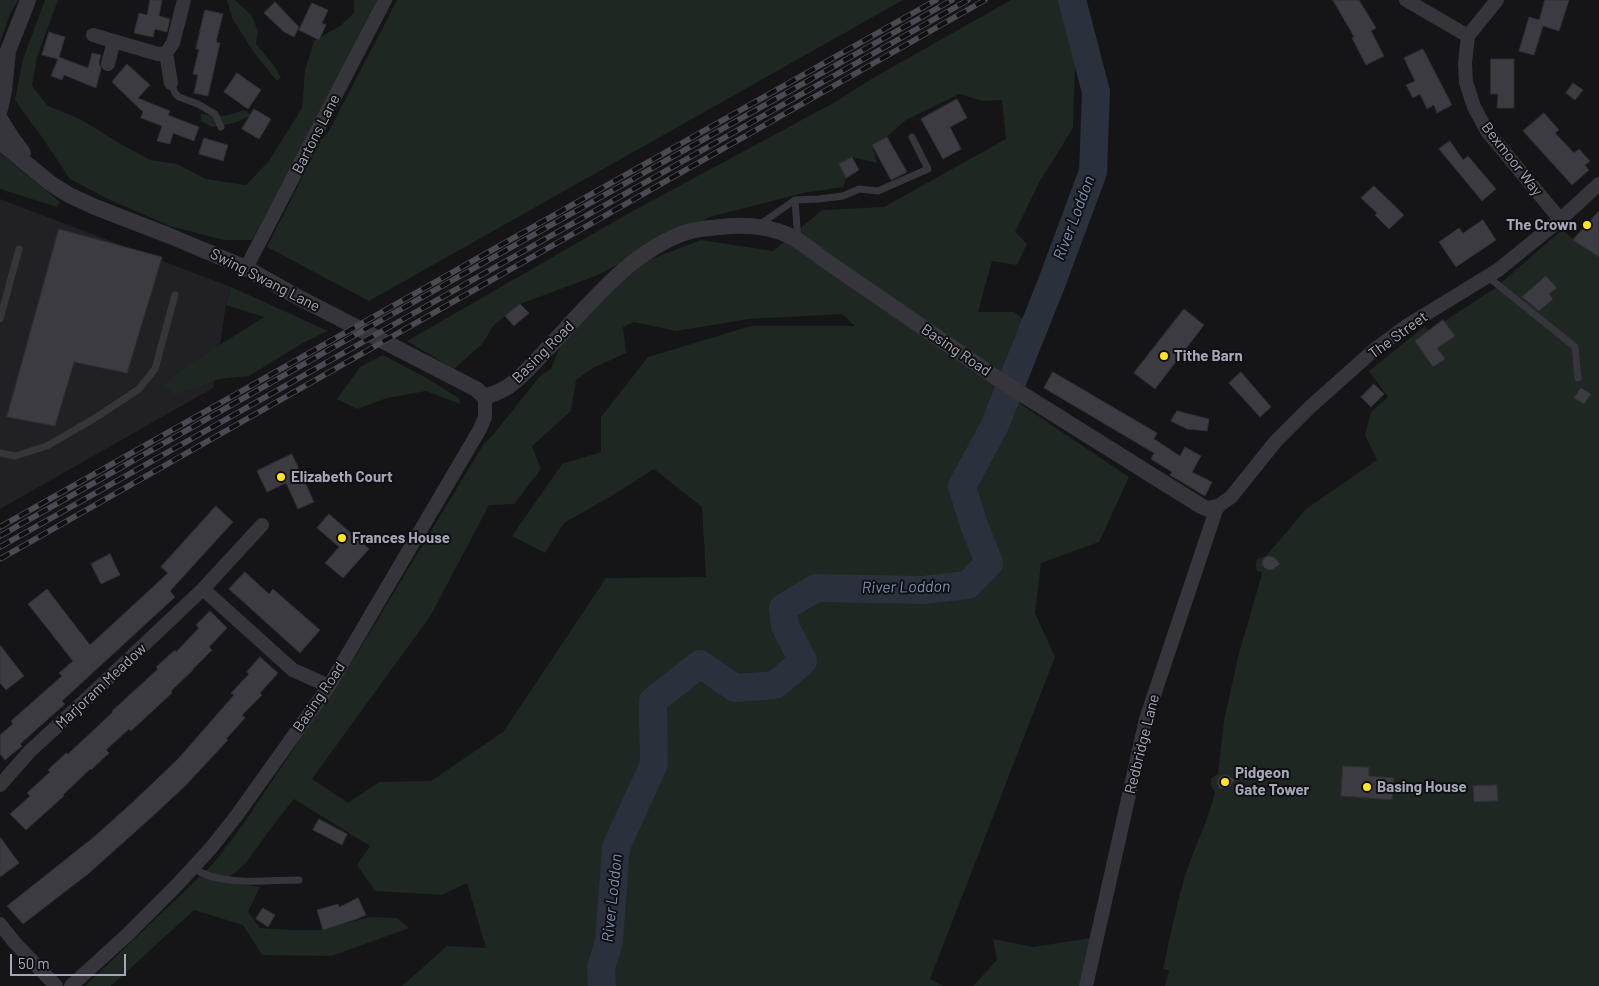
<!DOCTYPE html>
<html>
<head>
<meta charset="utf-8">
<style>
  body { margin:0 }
  #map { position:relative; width:1599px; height:986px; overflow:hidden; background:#151517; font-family:Barlow,sans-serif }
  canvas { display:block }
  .scale { position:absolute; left:10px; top:954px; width:116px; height:22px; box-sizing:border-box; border:2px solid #a5a7b8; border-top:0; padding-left:6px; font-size:15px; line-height:18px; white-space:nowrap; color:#a5a7b8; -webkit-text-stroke:4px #101012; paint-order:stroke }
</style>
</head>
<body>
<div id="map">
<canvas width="1599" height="986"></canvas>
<div class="scale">50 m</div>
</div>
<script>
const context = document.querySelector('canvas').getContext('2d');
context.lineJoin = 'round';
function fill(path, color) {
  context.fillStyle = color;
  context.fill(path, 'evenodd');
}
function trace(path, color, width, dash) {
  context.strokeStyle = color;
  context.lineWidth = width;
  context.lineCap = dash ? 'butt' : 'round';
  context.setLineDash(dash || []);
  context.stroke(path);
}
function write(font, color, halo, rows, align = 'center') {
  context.font = font + ' Barlow,sans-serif';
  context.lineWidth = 4;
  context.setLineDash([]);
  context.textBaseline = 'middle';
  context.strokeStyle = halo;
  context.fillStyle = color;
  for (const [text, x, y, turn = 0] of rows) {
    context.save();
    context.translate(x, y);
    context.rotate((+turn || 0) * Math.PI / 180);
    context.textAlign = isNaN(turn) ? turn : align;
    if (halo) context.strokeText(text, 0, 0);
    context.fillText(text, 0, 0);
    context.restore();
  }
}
fill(new Path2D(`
  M0 199 231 287 226 305 213 388 0 509Z`), '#212024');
fill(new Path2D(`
  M0 0H18L10 14 0 42Z
  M45 0H58L37 57 32 86 48 106 80 119 119 143 150 160 177 164 206 179 246 185 269 161 302 108 305 70 314 41 340 26 354 13V0H377L309 134 252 240H224L170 226 108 199 70 179 44 140 15 100 23 59Z
  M227 0H235L252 16 258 32 256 44 275 67 281 78 277 81 255 54 232 18Z
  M397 0H903L369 301 267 247 321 140 329 131Z
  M1011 0H1058L1067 14 1075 67 1073 128 1040 181 1015 232 1027 244 1017 265 992 261 978 312H1014L1030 324 1010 376 967 368 1129 477 1099 542 1041 563 1035 613 1055 657 930 979 943 986H402L447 946 486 948 467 883 442 895 375 891 357 865 370 846 294 799 277 820 246 863 224 882 260 887 248 912 260 928 290 930H323L369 917 397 918 409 928 332 956 262 955 243 925 194 910 111 986H85L213 864 242 826 355 657 483 445 493 435 540 376 551 369 560 346 599 301 649 260 701 240 773 251 822 210 884 207 1006 139 1002 100 983 101 959 94 906 120 890 134 872 145 877 163 852 157 839 164 846 178 843 187 803 193 710 217 598 275 520 304 494 325 482 344 454 369 407 341 631 212 837 101 873 78ZM842 314 855 326H751L648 357 601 417V452L562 464 512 536 545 553 564 523 613 495 654 469 702 507 706 577 606 578 503 732 431 781 379 782 348 803 312 779 431 615 489 505 514 504 541 469 532 446 571 411 576 380 593 368 626 353 623 327 634 322 676 331 749 319Z
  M244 110 252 115 234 123 212 127 201 121V114L226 116Z
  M0 153 60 202 57 207 0 189Z
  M1563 229 1573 240 1599 257V986H1165L1169 970 1163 969C1171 934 1177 898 1189 864 1198 840 1209 817 1215 792L1211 786V778L1218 774 1224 720 1239 653 1261 578 1262 572 1257 571 1256 565 1257 559 1266 556 1306 509 1377 460 1365 435 1371 412 1388 397 1369 371 1425 326 1429 331 1494 289Z
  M231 287 328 331 303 343 249 376 219 379 175 395 164 384 185 367 264 317 226 305Z
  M383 355 423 376 459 398 460 404 426 391 387 398 357 409 337 399 360 367Z
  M1097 937 1085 986H973L997 960 993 939 1033 947Z`), '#1e2721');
trace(new Path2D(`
  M602 986 601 967 609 942 616 847 654 764 653 701 700 664 735 688 775 685 803 661 785 626 783 608 816 588 923 590 968 585 989 563 973 522 962 486 994 427 1052 282 1093 172 1096 92 1072 0`), '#2a303c', 28);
const building = new Path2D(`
  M150 0H162L159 16 170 19 167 32 155 29 153 37 134 33 139 13 147 15Z
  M1333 0H1359L1376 28 1371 31 1384 56 1366 65 1352 38 1354 37Z
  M1545 0H1569L1559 31 1543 26 1534 55 1519 51 1529 17 1539 20Z
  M275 2 299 27 294 37 284 32 264 13Z
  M312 3 328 10 322 23 326 25 319 40 299 30Z
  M205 10 223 14 216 42 220 43 208 96 194 93 198 75 193 74 199 49H196Z
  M49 32 65 37 59 57 88 68 92 53 101 55 99 62 101 69 96 88 64 75 62 80 51 76 58 59 42 55Z
  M1423 49 1452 105 1437 113 1434 105 1427 109 1420 94 1413 98 1406 85 1415 81 1404 58Z
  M1491 59H1514V108H1497L1498 94H1491Z
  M127 64 150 85 138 98 170 111 168 115 199 127 194 141 173 133 170 144 157 141 162 126 141 118 143 112 112 82Z
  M237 73 261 90 248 109 224 92Z
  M1573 83 1583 90 1575 100 1566 93Z
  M957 99 967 118 950 127 961 149 943 159 921 119Z
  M254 109 271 119 259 139 242 129Z
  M1544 113 1559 130 1555 133 1574 153 1579 149 1590 161 1585 165 1589 170 1572 185 1523 131Z
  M887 137 907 172 891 180 872 145Z
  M204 138 228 145 223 161 199 154Z
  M1450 141 1463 160 1468 156 1496 189 1482 201 1439 149Z
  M852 157 859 170 846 178 839 164Z
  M1374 186 1404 215 1389 229 1375 215 1377 213 1361 198Z
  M1599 211V257L1573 240Z
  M1483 220 1496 240 1456 267 1439 242 1459 228 1463 233Z
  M59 229 162 257 127 373 74 362 55 426 7 417Z
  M1546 276 1557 288 1549 294 1553 299 1539 311 1522 297Z
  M520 304 529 313 514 326 505 316Z
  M1184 309 1204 325 1155 389 1134 373Z
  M1443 320 1455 336 1437 348 1445 359 1433 367 1415 341Z
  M1053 372 1157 433 1154 439 1180 456 1185 447 1201 456 1192 472 1212 482 1205 496 1170 475 1172 472 1151 459 1154 453 1044 388Z
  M1241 372 1271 407 1260 417 1229 383Z
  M1374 384 1384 394 1371 407 1361 397Z
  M1581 388 1591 394 1584 404 1574 398Z
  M1177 411 1209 419 1207 431 1187 429 1171 421Z
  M292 454 314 502 298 509 286 483 267 492 257 471Z
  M216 506 233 522 170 591 175 597 62 701 65 704 20 744 22 746 5 760 0 754V735L13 724 11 721 62 676 59 673 73 661 28 604 47 589 90 645 168 573 161 567Z
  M329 514 369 549 343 578 325 563 339 547 317 528Z
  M110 554 120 575 101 584 91 564Z
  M1267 556 1274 557 1280 564 1272 570 1266 569 1262 565 1263 560Z
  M245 572 269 594 273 589 320 630 300 653 229 589Z
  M210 611 227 628 209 647 212 650 193 669V670L171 691 172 693 131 731 129 729 106 750 109 753 91 770 90 769 63 795 64 796 26 830 10 814 30 796 27 793 50 772 48 770 66 753 68 754 113 712 112 711 158 669 156 667 175 650 176 652 199 628 196 625Z
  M0 645 24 676 6 690 0 683Z
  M260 657 278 673 260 693 262 695 242 715 245 718 226 739 228 740 185 786 154 815 88 874 23 924 7 906 94 837 134 801 178 759 234 695 231 693 249 674 247 672Z
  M1343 766 1369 767V776L1394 778 1392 800 1341 796Z
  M1227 775 1235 780 1229 787 1219 789 1217 781 1220 776Z
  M1497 785 1498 801 1474 802 1473 786Z
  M319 819 347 834 342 845 313 830Z
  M0 837 19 863 0 877Z
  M358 898 366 915 354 920 323 930 317 910 338 904 339 907Z
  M263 908 275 915 268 927 256 919Z`);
fill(building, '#3c3b42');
trace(building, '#2f2e33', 1);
trace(new Path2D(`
  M171 83 175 93 179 97 198 104 215 114 221 127
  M795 200 798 240
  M759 225 795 200 819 199 843 196 859 189 878 191 928 169 912 137
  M1487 276 1575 347 1578 378
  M0 319 19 249
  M0 453 15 456 47 446 95 418 139 389 155 369 175 295
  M193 868C221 887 267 880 299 880`), '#36353c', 7);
trace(new Path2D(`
  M1406 0 1468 36
  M1497 0 1468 36 1465 63 1466 82 1474 107 1487 131 1554 212 1561 219
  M93 35 158 54 166 53 173 43 184 0
  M166 53 171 83
  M108 64 114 41
  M246 268 385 0
  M203 589 262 525
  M0 785 30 751 78 707 203 589 293 670 329 686
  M0 924 15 943 56 986
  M71 986 128 934 176 886 211 848 237 815 329 686 480 429 485 417V397
  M1086 986 1146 719 1217 507 1231 497 1276 441 1310 407 1374 350 1408 325 1498 270 1561 219 1599 184`), '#36353c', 14);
trace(new Path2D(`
  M0 63 8 51 28 0
  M0 109 4 91 8 51
  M0 119 12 138 23 153
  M0 142 50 183 69 195 95 207 170 236 246 268 294 295 476 389 485 397C493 394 502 391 509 386 524 375 536 361 548 348 588 306 630 251 687 232 697 229 709 228 720 227 739 225 759 225 777 231 796 236 813 252 829 263L998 379 1201 506 1208 509 1217 507`), '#36353c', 16);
const rail = new Path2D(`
  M0 527 936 0
  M0 536 387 317 952 0
  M0 547 968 0
  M0 559 985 0`);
trace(rail, '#4a4a53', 5.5);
trace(rail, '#101012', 4, [11]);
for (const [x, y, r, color] of [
  [1587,225,5,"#ffe324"],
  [1164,356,5,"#ffe324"],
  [281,477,5,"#ffe324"],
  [342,538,5,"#ffe324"],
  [1225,782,5,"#ffe324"],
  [1367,787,5,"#ffe324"]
]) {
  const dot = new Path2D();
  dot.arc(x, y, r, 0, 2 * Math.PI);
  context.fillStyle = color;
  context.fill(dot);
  trace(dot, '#101012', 2);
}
write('15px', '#a5a7b8', '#101012', [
  ["Bartons Lane",316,134,-63],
  ["Bexmoor Way",1512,159,52],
  ["Swing Swang Lane",265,280,27],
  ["The Street",1398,335,-36],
  ["Basing Road",956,350,34],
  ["Basing Road",543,352,-45],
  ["Marjoram Meadow",101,686,-43],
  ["Basing Road",319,697,-56],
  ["Redbridge Lane",1142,744,-76]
]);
write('bold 15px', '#a5a7b8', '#101012', [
  ["The Crown",1577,225,"right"],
  ["Tithe Barn",1174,356],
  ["Elizabeth Court",291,477],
  ["Frances House",352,538],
  ["Pidgeon",1235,773],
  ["Gate Tower",1235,790],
  ["Basing House",1377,787]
], 'left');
write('italic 16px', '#798db6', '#101012', [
  ["River Loddon",1074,218,-69],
  ["River Loddon",906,587,-1],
  ["River Loddon",612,898,-84]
]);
</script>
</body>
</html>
